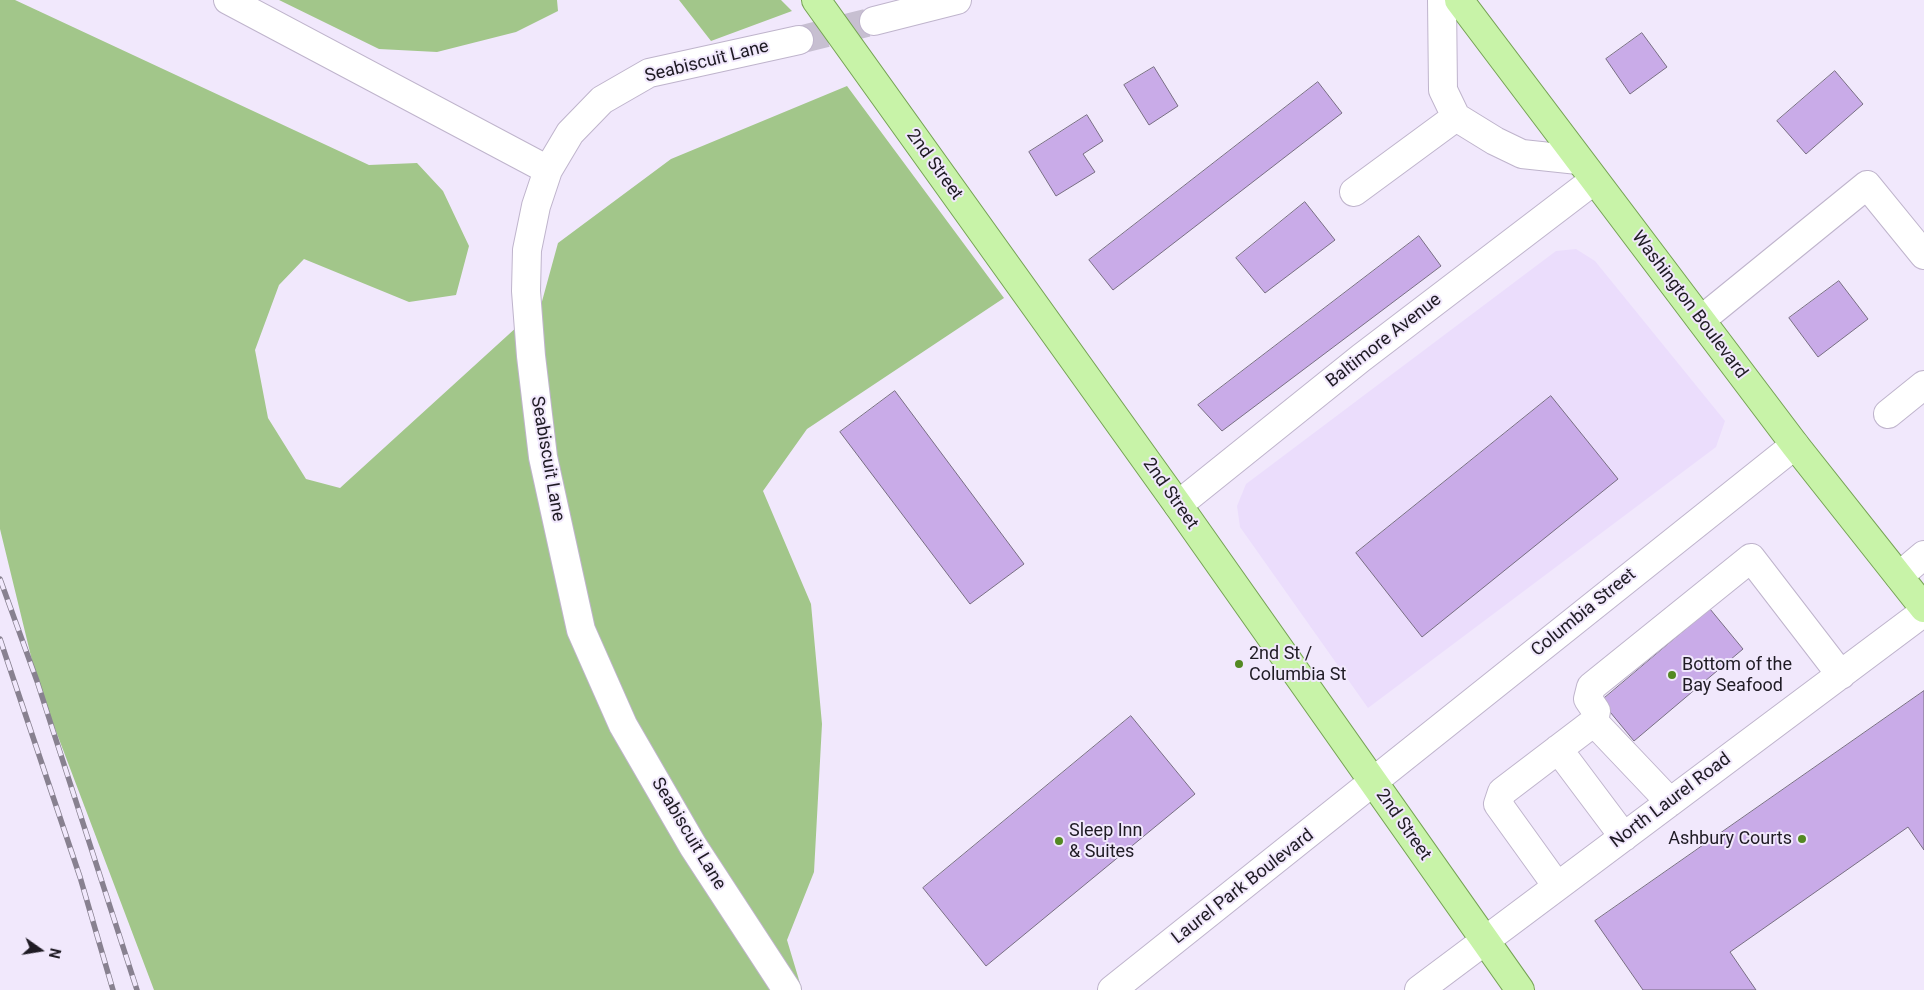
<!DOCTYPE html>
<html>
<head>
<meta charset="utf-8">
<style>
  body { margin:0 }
  #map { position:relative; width:1924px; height:990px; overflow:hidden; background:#f1e8fc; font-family:Roboto,sans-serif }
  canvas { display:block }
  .north { position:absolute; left:15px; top:925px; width:50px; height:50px; -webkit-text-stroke:4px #f1e8fc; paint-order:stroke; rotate:103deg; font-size:14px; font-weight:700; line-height:20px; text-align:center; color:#1f1b24 }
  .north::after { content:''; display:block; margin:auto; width:18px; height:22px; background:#1f1b24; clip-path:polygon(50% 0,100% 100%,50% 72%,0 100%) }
</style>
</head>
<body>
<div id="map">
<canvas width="1924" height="990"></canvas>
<div class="north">N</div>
</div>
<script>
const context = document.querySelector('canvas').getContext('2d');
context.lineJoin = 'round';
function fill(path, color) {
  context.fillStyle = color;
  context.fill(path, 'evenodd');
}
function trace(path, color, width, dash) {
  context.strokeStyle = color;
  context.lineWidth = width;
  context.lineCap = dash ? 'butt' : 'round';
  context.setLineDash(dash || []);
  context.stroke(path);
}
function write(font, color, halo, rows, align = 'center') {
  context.font = font + ' Roboto,sans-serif';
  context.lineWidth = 4;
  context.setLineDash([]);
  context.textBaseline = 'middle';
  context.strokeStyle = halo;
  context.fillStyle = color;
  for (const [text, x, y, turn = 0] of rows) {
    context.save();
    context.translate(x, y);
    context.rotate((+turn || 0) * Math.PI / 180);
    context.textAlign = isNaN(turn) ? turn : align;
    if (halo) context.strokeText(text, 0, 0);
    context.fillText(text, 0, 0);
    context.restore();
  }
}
fill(new Path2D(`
  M1576 249 1595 261 1725 421 1716 447 1368 708 1240 527 1237 506 1246 484 1556 251Z`), '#ebddfc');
fill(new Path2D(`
  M0 0H15L369 165 417 163 443 191 469 246 456 295 409 302 304 259 279 285 255 350 268 418 306 479 340 488 541 305 558 243 671 159 847 86 1004 298 807 429 763 491 811 604 822 724 814 872 787 940 802 990H154L37 681 0 529Z
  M279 0H557L558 11 516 32 437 52 379 49Z
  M679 0H781L792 11 711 41Z`), '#a2c68a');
const building = new Path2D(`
  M1642 33 1667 67 1630 94 1606 59Z
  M1154 67 1178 106 1149 125 1124 85Z
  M1835 71 1863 104 1806 154 1777 121Z
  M1318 82 1342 113 1113 290 1089 260Z
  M1087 115 1103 141 1083 154 1095 172 1056 196 1029 152Z
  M1305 202 1335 240 1265 293 1236 258Z
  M1419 236 1441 266 1222 431 1198 405Z
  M1839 281 1868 319 1818 357 1789 318Z
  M895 391 1024 564 970 604 840 432Z
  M1551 396 1618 479 1422 637 1356 553Z
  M1710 609 1743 649 1634 741 1601 701Z
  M1924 691V850L1908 827 1730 952 1756 990H1643L1595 921Z
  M1131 716 1195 794 986 966 923 888Z`);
fill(building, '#c9abe8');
trace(building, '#786e83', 1);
trace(new Path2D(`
  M799 40 874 21`), '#c7bfd1', 28, [28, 14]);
const minor = new Path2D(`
  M228 0 548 170
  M1442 0 1443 90 1456 117 1495 141 1522 154 1578 160
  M874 21 957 0
  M1354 192 1456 117
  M1701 320 1867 185 1924 255
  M1888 414 1924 385
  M1178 505 1361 358 1593 181
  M1899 576 1924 555
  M1594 722 1670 802
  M1558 749 1624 837
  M1557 886 1498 804 1502 792 1594 722 1596 711 1588 699 1591 687 1751 558 1841 675
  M787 990 693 846 623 725 581 630 543 457 531 356 526 291 527 250 536 206 548 170 570 133 602 100 649 73 799 40
  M1112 990 1795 445
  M1419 990 1924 612`);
const major = new Path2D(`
  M816 0 1178 505 1520 990
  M1459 0 1795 445 1924 608`);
trace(minor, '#bfb4cc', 30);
trace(major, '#75a254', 30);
trace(minor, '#fff', 28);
trace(major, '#c8f3a8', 28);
const rail = new Path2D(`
  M0 579 37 681 137 990
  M0 639 80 877 113 990`);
trace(rail, '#888190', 5.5);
trace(rail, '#f1e8fc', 4, [11]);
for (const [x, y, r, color] of [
  [1239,664,5,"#538922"],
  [1672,675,5,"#538922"],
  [1802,839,5,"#538922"],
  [1059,841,5,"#538922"]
]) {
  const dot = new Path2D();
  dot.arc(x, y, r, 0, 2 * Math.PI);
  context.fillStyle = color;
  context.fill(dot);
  trace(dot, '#f1e8fc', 2);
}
write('18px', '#1f1b24', '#f1e8fc', [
  ["Seabiscuit Lane",707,62,-14],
  ["2nd Street",934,165,54],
  ["Washington Boulevard",1689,305,53],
  ["Baltimore Avenue",1384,341,-38],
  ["Seabiscuit Lane",547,459,80],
  ["2nd Street",1170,494,55],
  ["Columbia Street",1584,613,-39],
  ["North Laurel Road",1671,801,-37],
  ["2nd Street",1403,825,55],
  ["Seabiscuit Lane",688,834,59],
  ["Laurel Park Boulevard",1243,887,-38]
]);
write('18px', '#1f1b24', '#f1e8fc', [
  ["2nd St /",1249,654],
  ["Columbia St",1249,675],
  ["Bottom of the",1682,665],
  ["Bay Seafood",1682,686],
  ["Sleep Inn",1069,831],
  ["& Suites",1069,852],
  ["Ashbury Courts",1792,839,"right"]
], 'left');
</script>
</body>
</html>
